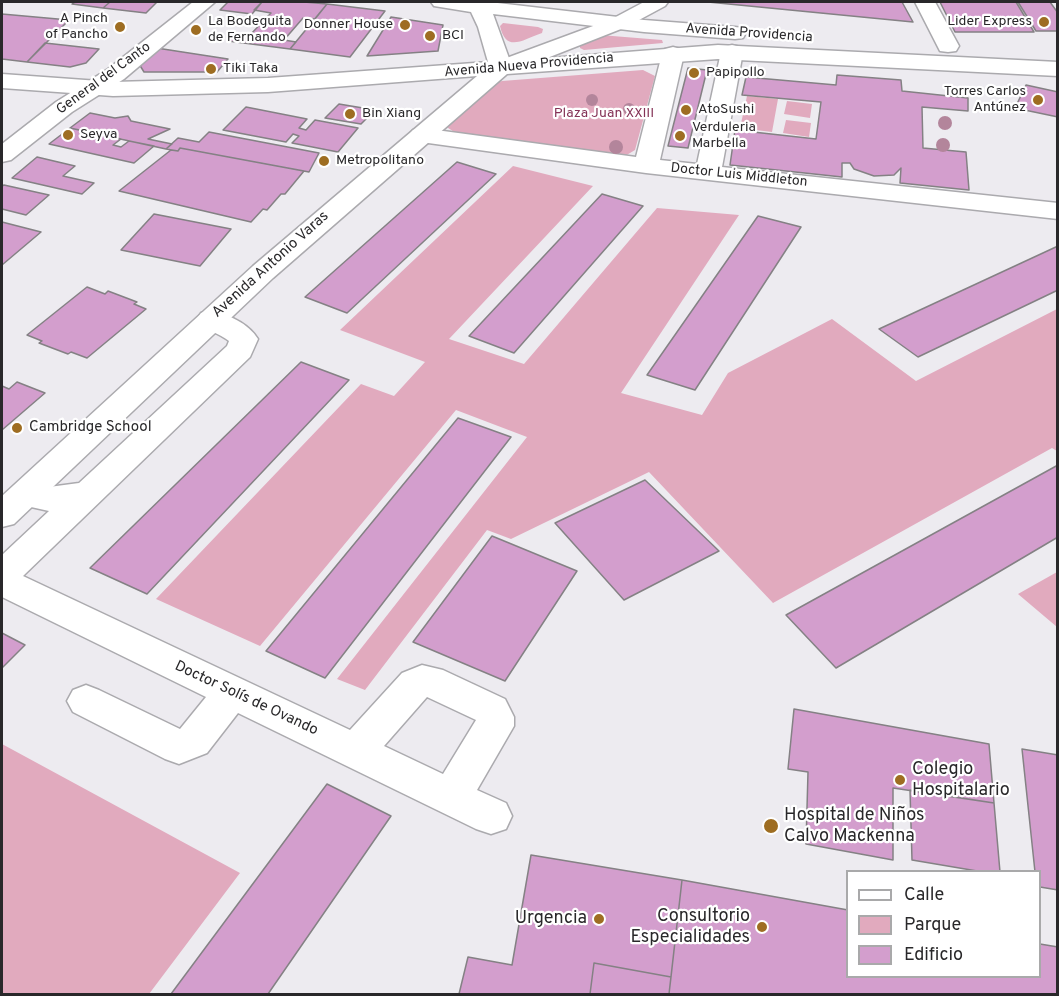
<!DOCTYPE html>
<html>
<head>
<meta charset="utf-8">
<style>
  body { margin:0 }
  #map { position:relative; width:1059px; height:996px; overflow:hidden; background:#edebf0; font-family:Overpass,sans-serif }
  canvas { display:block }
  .frame { position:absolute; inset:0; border:3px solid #29282a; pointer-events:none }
  .legend { position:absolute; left:846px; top:870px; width:195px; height:108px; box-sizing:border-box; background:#fff; border:2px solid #a9a9aa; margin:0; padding:8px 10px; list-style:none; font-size:18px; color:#29282a }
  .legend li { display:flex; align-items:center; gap:12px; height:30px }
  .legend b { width:30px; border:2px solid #a9a9aa }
</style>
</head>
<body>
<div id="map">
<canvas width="1059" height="996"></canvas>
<div class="frame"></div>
<ul class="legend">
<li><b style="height:8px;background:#fff"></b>Calle</li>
<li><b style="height:16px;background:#e1aabe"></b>Parque</li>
<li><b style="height:16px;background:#d39ecd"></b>Edificio</li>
</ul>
</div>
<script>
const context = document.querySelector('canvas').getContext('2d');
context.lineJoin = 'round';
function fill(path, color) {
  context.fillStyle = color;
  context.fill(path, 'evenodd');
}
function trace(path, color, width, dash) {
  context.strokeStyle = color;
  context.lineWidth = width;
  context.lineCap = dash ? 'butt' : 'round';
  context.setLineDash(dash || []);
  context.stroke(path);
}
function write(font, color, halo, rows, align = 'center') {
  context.font = font + ' Overpass,sans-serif';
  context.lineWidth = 4.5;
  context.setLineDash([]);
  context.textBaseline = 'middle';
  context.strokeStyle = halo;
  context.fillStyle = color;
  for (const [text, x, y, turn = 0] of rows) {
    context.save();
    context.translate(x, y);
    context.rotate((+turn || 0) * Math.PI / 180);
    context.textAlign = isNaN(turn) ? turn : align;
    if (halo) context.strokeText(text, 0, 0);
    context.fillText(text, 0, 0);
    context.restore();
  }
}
fill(new Path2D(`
  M503 23 538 27 543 29 542 33C522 40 506 53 500 26Z
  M600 35 662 40 663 43 584 50 580 48V44Z
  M643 70 655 76 635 150 625 156 459 135 445 126 492 84 502 81Z
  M747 96 778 99 772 132 740 128Z
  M787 101 812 104 810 118 784 114Z
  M786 120 811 123 809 137 783 133Z
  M513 166 593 186 449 339 524 364 657 208 739 215 621 393 702 415 728 373 832 319 916 381 1057 309V451L1052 448 773 603 649 472 511 539 487 530 365 690 337 679 527 437 456 410 260 646 156 599 361 384 394 396 425 362 340 330Z
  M1057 572V627L1018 594Z
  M2 744 240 873 149 994H2Z`), '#e1aabe');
const building = new Path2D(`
  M75 2H110L103 8 72 4Z
  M110 2H157L146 13 103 8Z
  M228 2H262L252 14 220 10Z
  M262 2H304L327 4 315 19 303 18 284 40 296 42 290 49 228 41 234 34 249 36 271 13 254 10Z
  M708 2H902L913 22Z
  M940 2H1016L1034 32H955Z
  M1018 2H1050L1058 13V31H1036Z
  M327 4 385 11 350 57 290 49Z
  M2 14 69 20 27 62 2 59Z
  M391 17 443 25 438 51 367 56Z
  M45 43 99 49 86 63 70 67 27 62Z
  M150 47 228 59 217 72H144L136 59Z
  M688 68 707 70 688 148 668 146Z
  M837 75 901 80 902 91 968 98V111L922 107 923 148 966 152 969 190 900 183 901 168 894 175 874 176 854 169 850 163H842V177L730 165 735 130 816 139 821 102 742 95 746 77 836 85Z
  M1026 85 1058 92V117L1015 108Z
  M339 104 375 110 361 124 325 118Z
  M246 107 307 119 299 128 306 130 315 120 358 128 338 152 292 143 299 136 293 134 286 142 223 130Z
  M90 113 115 118 128 116 131 121 170 129 148 139 172 144 166 149 70 128Z
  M70 128 121 139 113 145 121 147 129 141 154 146 134 163 49 144Z
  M209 132 319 153 309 172 180 148 178 151 166 149 178 138 199 142Z
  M180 148 304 171 285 194H281L267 210 263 209 251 222 119 191 171 150 178 151Z
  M37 157 75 166 63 176 94 183 82 194 12 178Z
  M457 162 496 174 347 313 305 297Z
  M4 185 49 195 26 215 2 209V186Z
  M602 194 643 206 514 353 469 336Z
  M154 214 231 229 200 266 121 250Z
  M758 216 801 227 695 390 647 375Z
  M2 222 41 232 2 265Z
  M1058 246V290L918 357 879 329Z
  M87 287 105 294 108 291 137 302 134 304 146 309 87 358 71 352 68 354 39 343 42 341 27 335Z
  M301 362 349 380 147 594 90 568Z
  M17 382 45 393 2 430V386L9 389Z
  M458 418 511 437 325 678 266 651Z
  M1058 465V537L836 668 786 615Z
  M645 480 719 551 624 600 555 523Z
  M492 536 577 571 505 681 413 642Z
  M2 633 25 645 2 668Z
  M794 709 989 744 994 803 893 788V860L806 844 808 772 788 769Z
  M1022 749 1058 755V890L1040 887V872H1035Z
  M327 784 391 816 268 994H171Z
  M910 790 994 803 1000 872H983L912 860Z
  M531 855 682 880 671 977 594 963 590 994H459L468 957 512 965Z
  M682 880 848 910V976H1040V944L1058 947V994H669Z
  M594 963 671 977 669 994H590Z`);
fill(building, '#d39ecd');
trace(building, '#848184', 1.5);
const minor = new Path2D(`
  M193 2H215L124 79 72 112 11 160 2 162V144L56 102 108 69Z
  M644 2H668L665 6 626 27 509 73 501 75 493 73 490 68 493 63 612 19Z
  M915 2H935L959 46 956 51 948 52 940 51Z
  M732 45 740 47 743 52 722 167 1058 203V219L646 173 421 142 413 140 409 135 413 130 421 128 636 157 662 54 665 49 673 47 681 49 684 54 660 160 697 164 721 52 724 47Z
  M211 310C229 315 248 323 258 339L250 357 23 576 350 730 402 673 422 665 443 670 505 699 514 717V726L477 790 506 803 512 816 506 829 491 834 476 829 238 713 207 753 179 764 165 759 73 712 67 701 73 690 86 685 99 690 180 729 206 697 2 597V555L49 511 13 503 9 495 13 487 25 483 49 487 79 483 227 346 229 341C219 333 204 330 197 319L201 313ZM427 697 476 720 443 774 384 746Z`);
const major = new Path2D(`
  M431 2H489L644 20 735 27 743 28 746 33 743 38 735 39 644 32 493 14 510 61 718 45 1058 62V76L718 59 507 74 273 278 14 524 2 527V496L253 266 477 76 268 92 113 96 2 88V74L113 82 268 78 488 62 478 27 471 12 434 6Z`);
trace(minor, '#abaaae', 3);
trace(major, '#abaaae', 3);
fill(minor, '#fff');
fill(major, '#fff');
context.fillStyle = '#b3859b';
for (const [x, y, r] of [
  [592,100,6],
  [629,109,6],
  [945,123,7],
  [943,145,7],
  [616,147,7]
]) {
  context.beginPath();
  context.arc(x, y, r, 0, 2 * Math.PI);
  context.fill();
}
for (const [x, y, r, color] of [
  [1044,22,6,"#9e6d22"],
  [405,25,6,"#9e6d22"],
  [120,27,6,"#9e6d22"],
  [196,30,6,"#9e6d22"],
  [430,36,6,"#9e6d22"],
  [211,69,6,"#9e6d22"],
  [694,73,6,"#9e6d22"],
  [1038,100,6,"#9e6d22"],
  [686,110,6,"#9e6d22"],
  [350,114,6,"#9e6d22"],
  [68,135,6,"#9e6d22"],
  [680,136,6,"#9e6d22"],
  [324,161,6,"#9e6d22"],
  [17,428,6,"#9e6d22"],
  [900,780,6,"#9e6d22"],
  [771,826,8,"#9e6d22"],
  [599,919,6,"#9e6d22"],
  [762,927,6,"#9e6d22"]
]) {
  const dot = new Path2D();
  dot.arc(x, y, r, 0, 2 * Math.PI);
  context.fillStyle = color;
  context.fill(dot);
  trace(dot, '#fff', 2);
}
write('14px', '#29282a', '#fff', [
  ["A Pinch",108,19,"right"],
  ["of Pancho",108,35,"right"],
  ["La Bodeguita",208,22],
  ["de Fernando",208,38],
  ["Lider Express",1032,22,"right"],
  ["Donner House",393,25,"right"],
  ["BCI",442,36],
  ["Tiki Taka",223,69],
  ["Papipollo",706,73],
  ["Torres Carlos",1026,92,"right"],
  ["Antúnez",1026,108,"right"],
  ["AtoSushi",698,110],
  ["Bin Xiang",362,114],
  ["Verduleria",692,128],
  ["Marbella",692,144],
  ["Seyva",80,135],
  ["Metropolitano",336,161]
], 'left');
write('14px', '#29282a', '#fff', [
  ["Avenida Providencia",749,34,4],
  ["Avenida Nueva Providencia",529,66,-5],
  ["General del Canto",104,79,-36],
  ["Doctor Luis Middleton",739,176,6]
]);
write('14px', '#843256', '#fff', [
  ["Plaza Juan XXIII",604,114]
]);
write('15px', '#29282a', '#fff', [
  ["Avenida Antonio Varas",271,265,-42],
  ["Doctor Solís de Ovando",246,699,25]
]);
write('15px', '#29282a', '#fff', [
  ["Cambridge School",29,428]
], 'left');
write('18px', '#29282a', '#fff', [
  ["Colegio",912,770],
  ["Hospitalario",912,791],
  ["Hospital de Niños",784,816],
  ["Calvo Mackenna",784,837],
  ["Consultorio",750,917,"right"],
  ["Especialidades",750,938,"right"],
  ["Urgencia",587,919,"right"]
], 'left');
</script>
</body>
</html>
